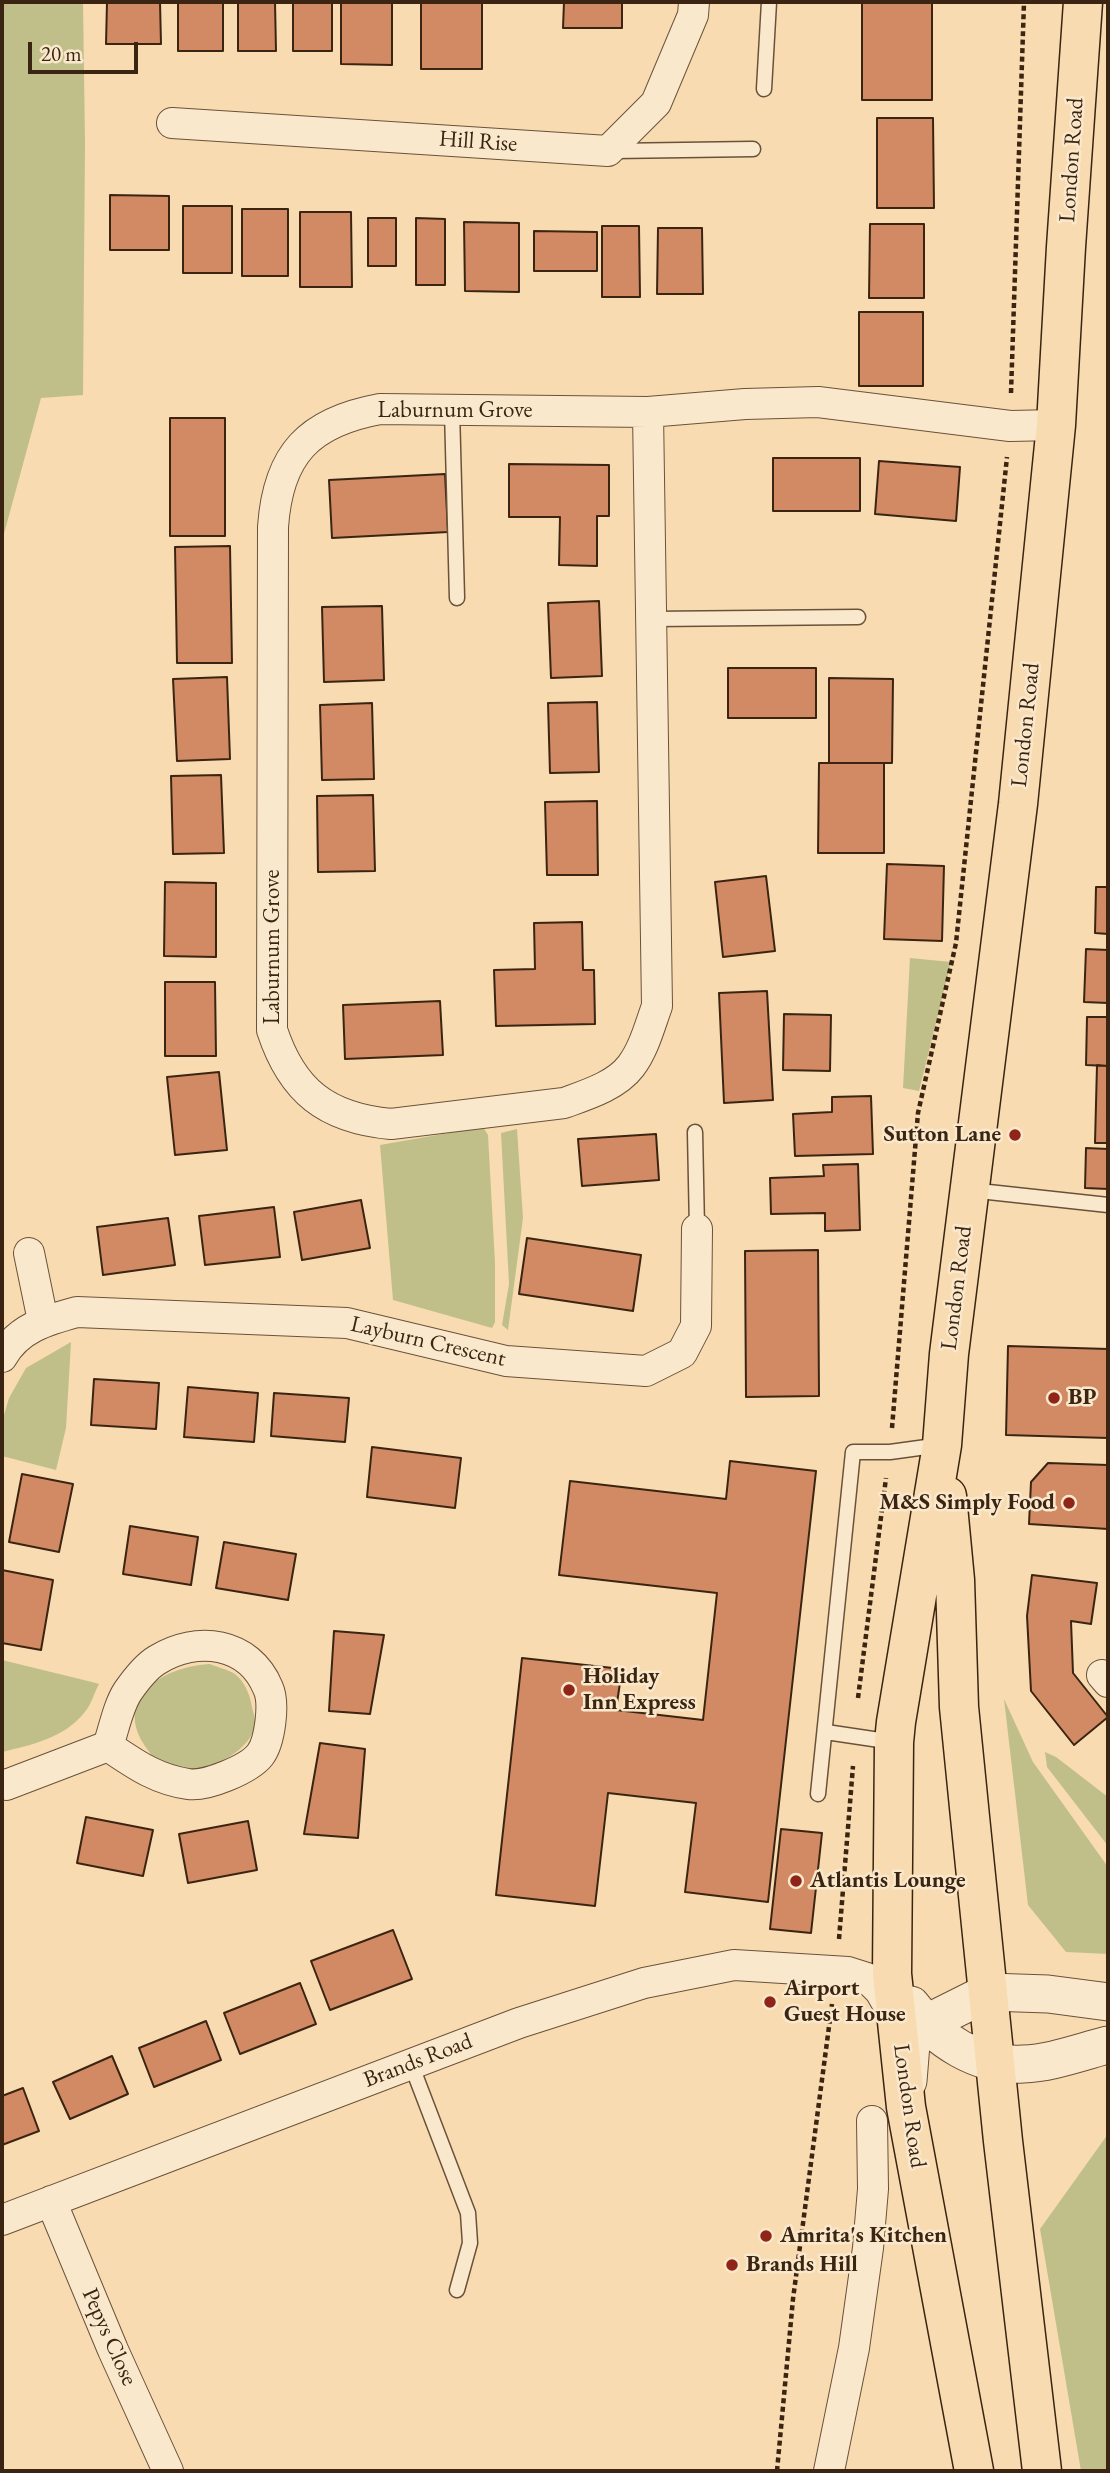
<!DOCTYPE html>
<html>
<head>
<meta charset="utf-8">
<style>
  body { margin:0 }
  #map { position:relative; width:1110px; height:2473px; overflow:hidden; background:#f8dbb1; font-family:"EB Garamond",serif }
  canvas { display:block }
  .frame { position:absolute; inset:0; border:4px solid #3b2512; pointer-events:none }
  .scale { position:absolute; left:28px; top:42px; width:110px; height:32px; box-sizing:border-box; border:4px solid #3b2512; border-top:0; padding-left:9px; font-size:21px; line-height:24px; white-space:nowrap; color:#3b2512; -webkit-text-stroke:5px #fae8cc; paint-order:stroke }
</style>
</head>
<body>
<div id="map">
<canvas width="1110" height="2473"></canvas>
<div class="frame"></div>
<div class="scale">20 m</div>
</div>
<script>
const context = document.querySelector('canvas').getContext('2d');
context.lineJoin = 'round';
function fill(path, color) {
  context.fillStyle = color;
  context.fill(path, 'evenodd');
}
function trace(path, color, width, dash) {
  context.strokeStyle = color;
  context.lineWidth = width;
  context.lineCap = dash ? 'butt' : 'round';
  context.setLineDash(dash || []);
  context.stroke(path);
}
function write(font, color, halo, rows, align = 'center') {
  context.font = font + ' "EB Garamond",serif';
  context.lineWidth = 5;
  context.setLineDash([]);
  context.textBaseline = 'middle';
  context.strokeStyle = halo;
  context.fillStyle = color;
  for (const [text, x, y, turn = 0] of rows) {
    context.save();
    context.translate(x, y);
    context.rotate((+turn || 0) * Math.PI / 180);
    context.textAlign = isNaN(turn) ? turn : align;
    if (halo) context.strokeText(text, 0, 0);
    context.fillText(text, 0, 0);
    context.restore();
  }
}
fill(new Path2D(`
  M2 2H83L85 142 83 395 41 398 2 541Z
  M910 958 951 962 919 1091 903 1088Z
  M483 1127 488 1135 495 1263V1322L492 1328 393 1300 380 1145Z
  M517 1129 523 1218 508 1330 502 1325 509 1284 501 1133Z
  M71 1342 66 1428 56 1470 2 1456V1422L9 1398 26 1368Z
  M2 1660 92 1682 99 1684C94 1693 91 1706 84 1713 64 1738 31 1745 2 1752Z
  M210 1664C217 1667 229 1670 235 1674 245 1682 250 1695 252 1707 253 1711 255 1718 255 1722 255 1753 195 1779 169 1769 157 1763 150 1754 143 1743 114 1694 168 1666 210 1664Z
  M1004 1699 1033 1762 1108 1867V1954L1066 1952 1028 1905Z
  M1045 1752 1056 1757 1108 1797V1846L1047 1767Z
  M1108 2134V2471H1081L1040 2229Z`), '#c1bf89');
const building = new Path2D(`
  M107 2H160L161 44H106Z
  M178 2H223V51H178Z
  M238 2H275L276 51H238Z
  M293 2H332V51H293Z
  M341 2H392V65L341 64Z
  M421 2H482V69H421Z
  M564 2H622V28H563Z
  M862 2H932V100H862Z
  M877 118H933L934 208H877Z
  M110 195 169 196V250H110Z
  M183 206H232V273H183Z
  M242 209H288V276H242Z
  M300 212H351L352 287H300Z
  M368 218H396V266H368Z
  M416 218 445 219V285H416Z
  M464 222 519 223V292L465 291Z
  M870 224H924V298H869Z
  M602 226H639L640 297H602Z
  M658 228H702L703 294H657Z
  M534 231 597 232V271H534Z
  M859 312H923V386H859Z
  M170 418H225V536H170Z
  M773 458H860V511H773Z
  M879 461 960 467 956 521 875 514Z
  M509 464 609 465V516H597V566L559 565 560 517H509Z
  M445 474 448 532 332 538 329 480Z
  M230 546 232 663H177L175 547Z
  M599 601 602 676 551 678 548 603Z
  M382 606 384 680 324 682 322 607Z
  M728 668H816V718H728Z
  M227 677 230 759 177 761 173 679Z
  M829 678 893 679 892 763H829Z
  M597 702 599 772 550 773 548 703Z
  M372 703 374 779 322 780 320 705Z
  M819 763H884V853H818Z
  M221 775 224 853 173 854 171 776Z
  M373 795 375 871 318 872 317 796Z
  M597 801 598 875H547L545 802Z
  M887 864 944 866 942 941 884 939Z
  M766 876 775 951 723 957 715 882Z
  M165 882 216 883V957L164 956Z
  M1096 887H1108V934L1095 933Z
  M582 922 583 970H594L595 1024 496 1026 494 970 535 969 534 923Z
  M1086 949 1108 950V1003L1084 1002Z
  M165 982H215L216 1056H165Z
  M767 991 773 1100 724 1103 719 993Z
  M440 1001 443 1055 345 1059 343 1005Z
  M784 1014 831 1015 830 1071 783 1070Z
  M1087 1017H1108V1066L1086 1065Z
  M1097 1065 1108 1066V1143H1095Z
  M219 1072 227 1150 175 1155 167 1077Z
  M871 1096 873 1154 795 1156 793 1114 832 1112V1097Z
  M656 1134 659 1180 582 1186 578 1139Z
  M1086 1148 1108 1149V1189L1085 1188Z
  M858 1164 860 1230 825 1231V1213L771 1214 770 1178 824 1176 823 1165Z
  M361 1200 370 1248 302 1260 294 1212Z
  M274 1207 280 1257 205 1265 199 1216Z
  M168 1218 175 1265 103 1275 97 1227Z
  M527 1238 641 1255 633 1311 519 1294Z
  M818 1250 819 1396 746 1397 745 1251Z
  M1008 1346 1108 1349V1438L1006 1435Z
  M94 1379 159 1383 156 1429 91 1425Z
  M188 1387 258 1393 254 1442 184 1437Z
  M274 1393 349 1398 345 1442 271 1436Z
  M372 1447 461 1458 455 1508 367 1497Z
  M730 1461 816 1471 768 1902 685 1892 696 1803 608 1793 595 1906 496 1895 522 1658 622 1669 616 1710 703 1720 717 1593 559 1575 570 1481 726 1499Z
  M1048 1463 1108 1465V1529L1029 1524 1031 1482Z
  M22 1474 73 1484 59 1552 9 1542Z
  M130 1526 198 1537 191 1585 123 1574Z
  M224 1542 296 1554 288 1600 216 1588Z
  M2 1570 53 1580 41 1650 2 1643Z
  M1032 1575 1097 1583 1091 1624 1071 1621 1073 1673 1108 1717 1074 1745 1031 1691 1027 1616Z
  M334 1631 384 1635 370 1714 329 1711Z
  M320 1743 365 1749 358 1838 304 1834Z
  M86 1817 153 1830 143 1876 77 1863Z
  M248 1821 257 1870 188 1883 179 1834Z
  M781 1829 822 1833 811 1933 770 1929Z
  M393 1930 412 1979 330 2010 311 1961Z
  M300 1983 316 2024 240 2054 224 2013Z
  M206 2021 221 2060 154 2087 139 2048Z
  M112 2056 128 2094 70 2119 53 2082Z
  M23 2088 39 2131 2 2145V2096Z`);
fill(building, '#d18a64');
trace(building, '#3b2512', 2);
const service = new Path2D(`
  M764 89 769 2
  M613 151 753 149
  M452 410 457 598
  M652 619 858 617
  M695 1132 697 1229
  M970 1190 1108 1205
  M826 1732 893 1742
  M818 1794 853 1452H890L941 1445
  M411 2064 468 2213 470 2243 457 2290`);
const minor = new Path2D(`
  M172 123 608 151 656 103 693 15 694 2
  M648 412 657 1006C650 1025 644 1049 631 1066 616 1086 586 1095 564 1103L391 1124C326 1118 292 1091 272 1030L273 527C278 454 309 422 380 409L648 412 745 404 818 402 1010 426 1056 425
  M29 1253 43 1321
  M2 1357C18 1328 47 1320 77 1312L347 1323 506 1361 646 1371 682 1353 696 1326 697 1229
  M1102 1675 1108 1682
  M2 1784 6 1785 108 1746C114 1729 118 1706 128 1691 135 1681 147 1666 157 1660 197 1635 249 1642 268 1688 275 1703 270 1742 260 1755 249 1769 206 1787 188 1784 155 1779 135 1764 108 1746
  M51 2201 113 2350 168 2471
  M2 2220 519 2023 644 1983 734 1965 848 1972 867 1978 880 1991 895 2017
  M829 2471 854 2348 868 2248 873 2189 872 2121`);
const tertiary = new Path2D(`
  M911 2005C937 2040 978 2067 1023 2064 1052 2063 1080 2052 1108 2045
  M908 2081 911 2044 927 2023 989 1992 1048 1994 1108 2002`);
const trunk = new Path2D(`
  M947 1496 955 1580 959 1707 970 1817 1003 2141 1042 2471
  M974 2471 906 2107 892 1974 894 1742 896 1722 942 1445 949 1354 1018 804 1056 425 1066 247 1083 2`);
trace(service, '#6a523a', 17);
trace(minor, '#6a523a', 32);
trace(tertiary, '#6a523a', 39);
trace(trunk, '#3b2512', 41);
trace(new Path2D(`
  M1011 393 1024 2
  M892 1428 918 1113 956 943 1007 457
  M858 1698 886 1478
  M839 1939 853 1766
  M777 2471 793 2299 832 2004`), '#3b2512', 4.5, [5, 3.5]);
trace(service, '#fae8cc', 14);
trace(minor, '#fae8cc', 30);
trace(tertiary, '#fae8cc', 37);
trace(trunk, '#f8dbb1', 38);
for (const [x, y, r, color] of [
  [1015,1135,7,"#8f2418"],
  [1054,1398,7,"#8f2418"],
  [1069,1503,7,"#8f2418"],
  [569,1690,7,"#8f2418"],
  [796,1881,7,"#8f2418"],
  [770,2002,7,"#8f2418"],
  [766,2236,7,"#8f2418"],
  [732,2265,7,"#8f2418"]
]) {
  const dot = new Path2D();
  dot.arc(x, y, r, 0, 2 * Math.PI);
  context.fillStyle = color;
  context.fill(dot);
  trace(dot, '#fae8cc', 2.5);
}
write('23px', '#3b2512', '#fae8cc', [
  ["Hill Rise",478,142,4],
  ["London Road",1072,160,-86],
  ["Laburnum Grove",455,411],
  ["London Road",1026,725,-84],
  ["Laburnum Grove",273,947,-90],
  ["London Road",957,1288,-83],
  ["Layburn Crescent",428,1342,13],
  ["Brands Road",418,2061,-21],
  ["London Road",909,2106,82],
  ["Pepys Close",109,2337,66]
]);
write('bold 23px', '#3b2512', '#fae8cc', [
  ["Sutton Lane",1001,1135,"right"],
  ["BP",1068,1398],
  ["M&S Simply Food",1055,1503,"right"],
  ["Holiday",583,1677],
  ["Inn Express",583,1703],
  ["Atlantis Lounge",810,1881],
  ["Airport",784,1989],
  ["Guest House",784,2015],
  ["Amrita's Kitchen",780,2236],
  ["Brands Hill",746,2265]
], 'left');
</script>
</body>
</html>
